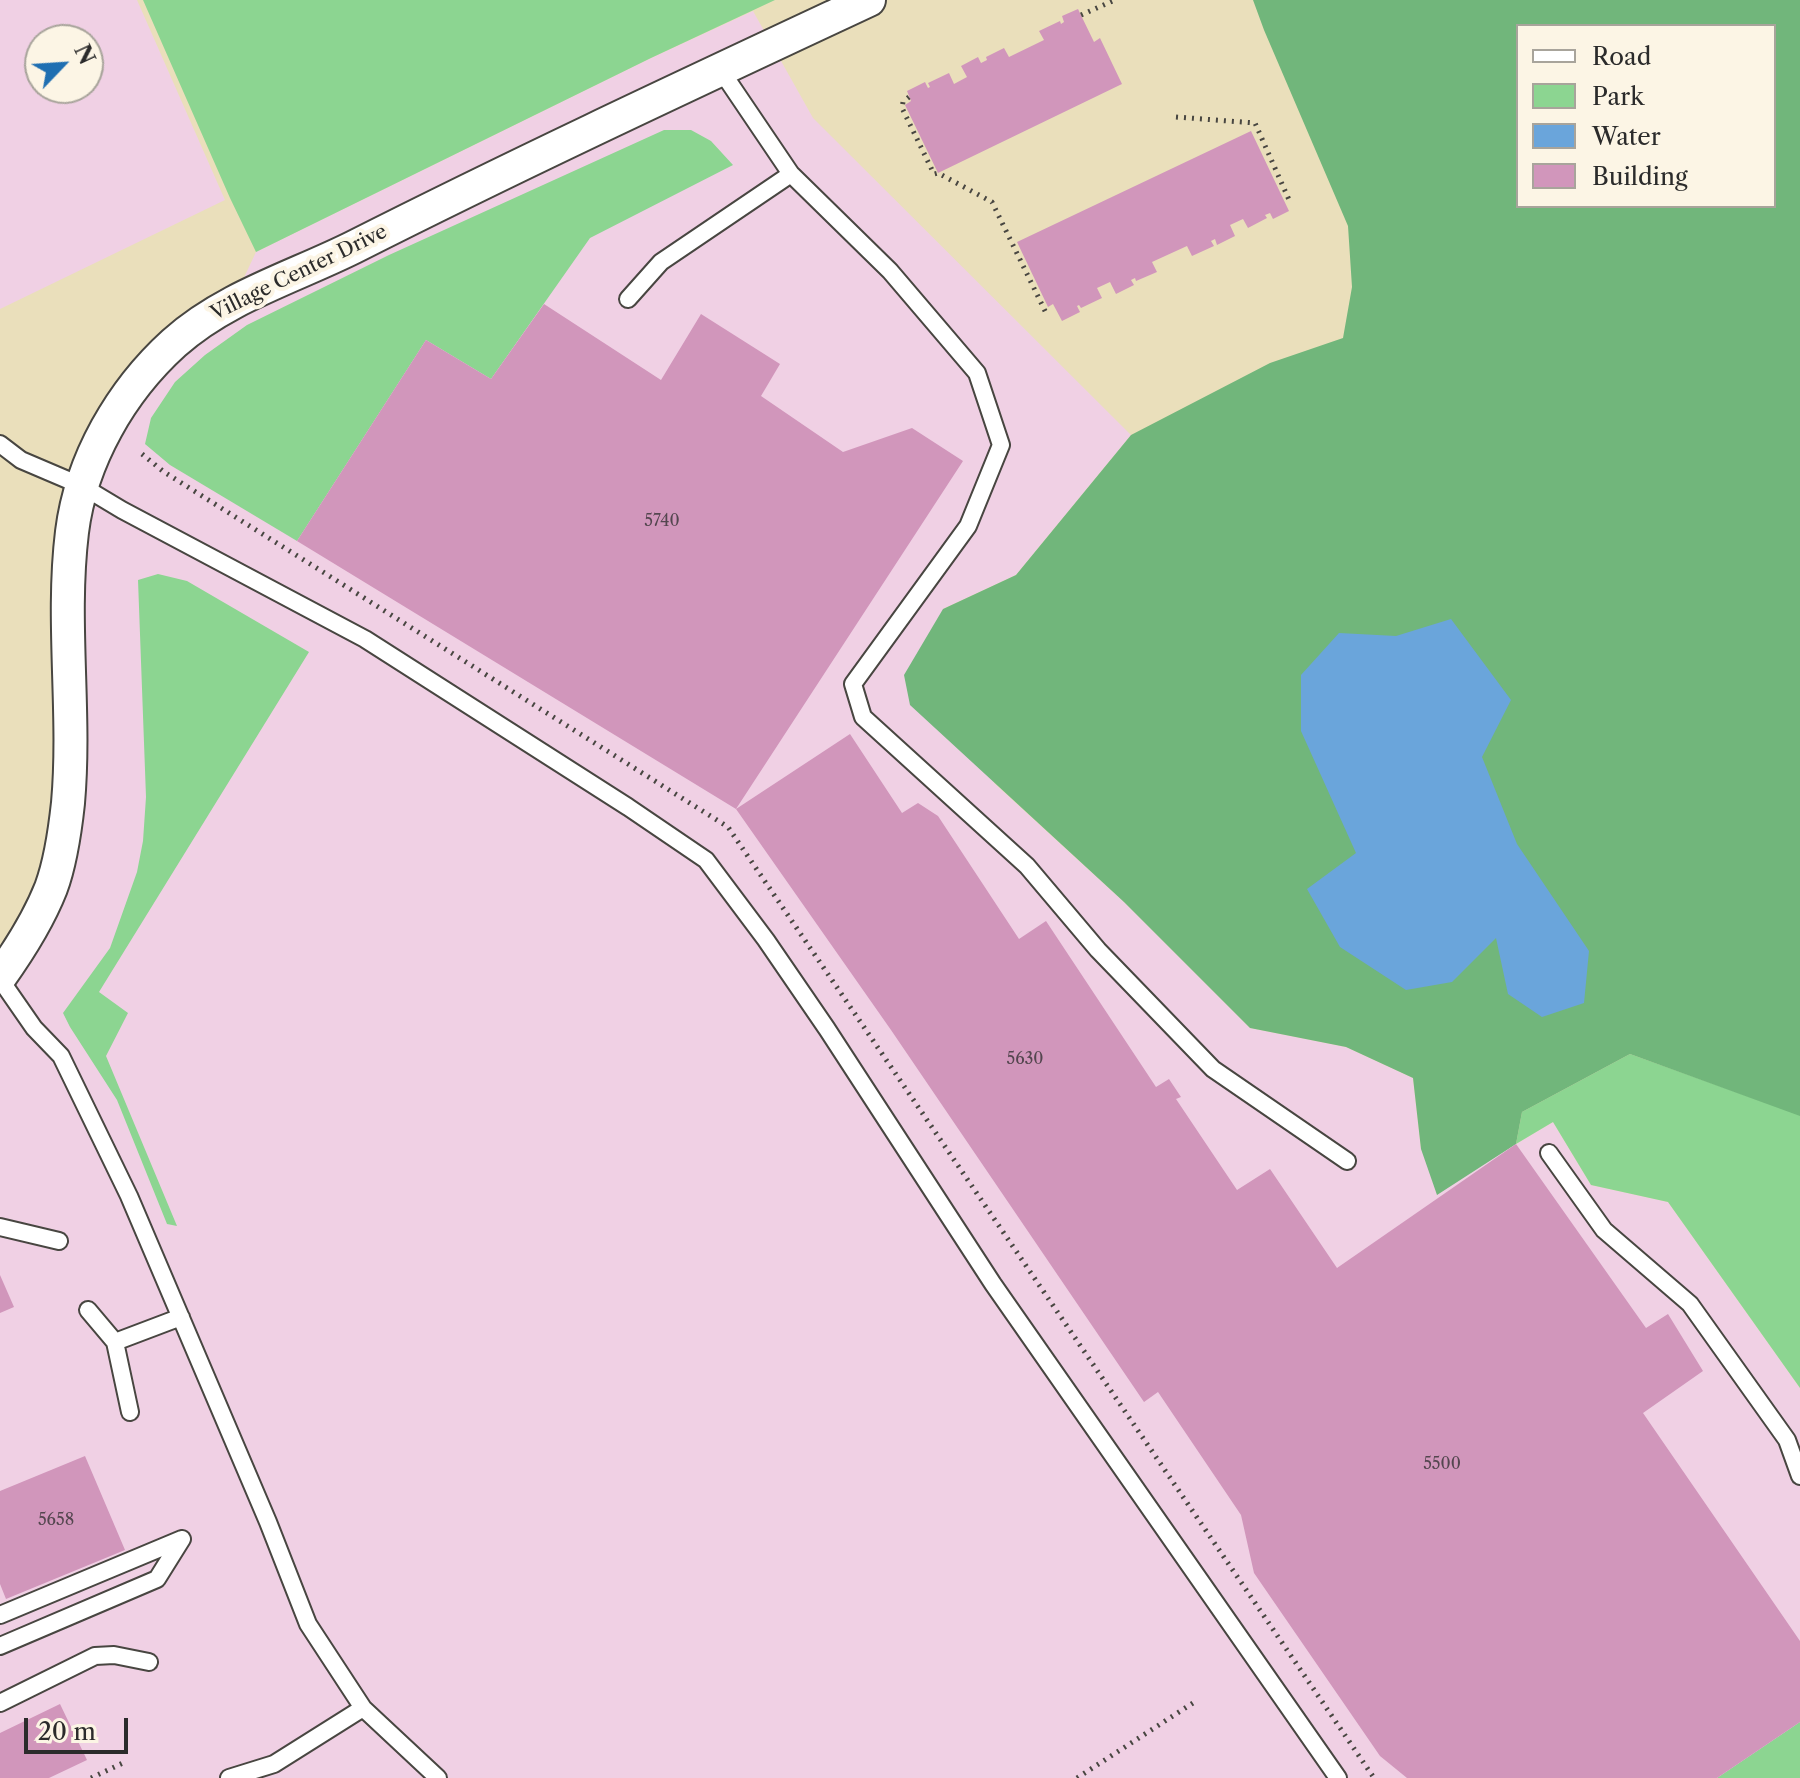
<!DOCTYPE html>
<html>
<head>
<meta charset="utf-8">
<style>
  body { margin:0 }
  #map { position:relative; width:1800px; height:1778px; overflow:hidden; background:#eadfbb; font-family:"Libre Caslon Text",serif }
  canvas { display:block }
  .legend { position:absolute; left:1516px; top:24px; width:260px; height:184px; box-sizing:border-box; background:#fcf5e5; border:2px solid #a8a49b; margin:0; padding:10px 14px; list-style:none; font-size:24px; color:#2b2b2b }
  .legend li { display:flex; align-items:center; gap:16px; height:40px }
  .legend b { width:40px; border:2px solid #a8a49b }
  .north { position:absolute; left:24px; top:24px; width:80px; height:80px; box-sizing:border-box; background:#fcf5e5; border:2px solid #a8a49b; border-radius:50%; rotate:65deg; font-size:22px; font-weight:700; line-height:32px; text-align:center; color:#2b2b2b }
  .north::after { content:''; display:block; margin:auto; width:28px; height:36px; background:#1f6fb2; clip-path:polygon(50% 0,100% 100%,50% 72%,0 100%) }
  .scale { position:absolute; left:24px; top:1718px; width:104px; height:36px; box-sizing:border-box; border:4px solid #2b2b2b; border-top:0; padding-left:10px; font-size:24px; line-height:28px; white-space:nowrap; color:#2b2b2b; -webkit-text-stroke:6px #fcf5e5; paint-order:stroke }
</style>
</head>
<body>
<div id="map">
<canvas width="1800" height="1778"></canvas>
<ul class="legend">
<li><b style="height:10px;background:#fff"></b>Road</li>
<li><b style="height:22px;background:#8cd591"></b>Park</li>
<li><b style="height:22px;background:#6aa5db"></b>Water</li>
<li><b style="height:22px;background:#d196bb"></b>Building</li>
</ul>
<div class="north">N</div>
<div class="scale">20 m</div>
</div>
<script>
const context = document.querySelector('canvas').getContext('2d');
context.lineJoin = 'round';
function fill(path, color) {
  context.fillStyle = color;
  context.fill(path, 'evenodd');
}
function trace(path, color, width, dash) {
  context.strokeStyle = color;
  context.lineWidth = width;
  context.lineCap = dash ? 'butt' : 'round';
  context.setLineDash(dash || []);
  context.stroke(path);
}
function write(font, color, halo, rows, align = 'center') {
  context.font = font + ' "Libre Caslon Text",serif';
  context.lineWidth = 8;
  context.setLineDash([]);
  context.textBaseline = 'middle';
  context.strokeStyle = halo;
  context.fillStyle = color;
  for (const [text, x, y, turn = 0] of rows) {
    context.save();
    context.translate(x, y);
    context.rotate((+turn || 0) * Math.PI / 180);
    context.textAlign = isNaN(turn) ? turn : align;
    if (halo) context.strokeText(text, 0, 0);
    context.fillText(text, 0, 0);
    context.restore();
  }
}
fill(new Path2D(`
  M0 0H137L225 200 0 309ZM40 40H88V88H40Z
  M753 11 813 118 1131 435 1016 575 943 609 994 783 1124 902 1250 1028 1346 1047 1413 1078 1421 1149 1516 1144 1553 1122 1591 1185 1668 1202 1800 1388V1778H0V977L52 887 69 571 98 445 232 303 256 252 651 58Z`), '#f0d0e4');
fill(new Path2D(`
  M143 0H775L651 58 256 252 230 198Z
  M664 130H691L711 141 733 165 590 238 491 379 426 340 297 541 170 465 145 444 151 418 175 382 205 355 247 325 389 255Z
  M158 574 187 581 309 652 99 992 128 1013 106 1056 177 1226 167 1224 117 1100 70 1027 63 1013 110 948 137 872 143 841 146 797 138 580Z
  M1630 1054 1800 1115V1388L1668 1202 1591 1185 1553 1122 1516 1144 1522 1112Z
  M1800 1722V1778H1717Z`), '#8cd591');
fill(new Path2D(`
  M1253 0H1800V1116L1630 1054 1522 1112 1516 1144 1437 1195 1421 1149 1413 1078 1346 1047 1250 1028 1124 902 910 705 904 675 943 609 1016 575 1131 435 1270 363 1343 338 1352 287 1348 226 1264 30ZM1518 26H1774V206H1518Z`), '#71b67b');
fill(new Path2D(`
  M1451 619 1511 700 1482 757 1517 844 1589 951 1584 1003 1542 1017 1508 994 1496 938 1452 982 1406 990 1340 947 1307 889 1356 853 1301 731V675L1339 633 1396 636Z`), '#6aa5db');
fill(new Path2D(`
  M1078 9 1094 42 1100 38 1122 84 938 173 905 105 911 101 907 91 925 82 928 88 930 87 928 83 949 73 954 84 967 77 961 66 978 57 981 63 987 60 986 57 1004 48 1009 57 1044 40 1039 31 1060 21 1061 24 1064 22 1062 16Z
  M1251 131 1289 211 1273 219 1270 213 1265 215 1267 218 1248 228 1243 219 1230 225 1235 236 1217 245 1215 239 1211 241 1214 246 1192 256 1187 246 1152 262 1157 272 1136 281 1135 278 1131 280 1134 285 1116 294 1110 282 1097 288 1102 298 1081 308 1079 305 1077 306 1080 312 1062 321 1053 304 1048 307 1017 242Z
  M544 304 661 380 701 314 780 364 761 396 843 452 912 428 963 461 736 809 297 541 426 340 491 379Z
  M850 734 902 813 918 803 938 816 1019 939 1046 921 1156 1087 1169 1079 1181 1097 1176 1099 1237 1190 1270 1169 1337 1268 1516 1144 1646 1328 1668 1314 1703 1371 1643 1413 1800 1641V1722L1717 1778H1407L1380 1756 1254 1573 1241 1515 1158 1392 1144 1402 891 1030 736 809Z
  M0 1275 14 1307 0 1313Z
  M85 1456 125 1550 6 1599 0 1584V1491Z
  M60 1704 87 1760 49 1778H0V1733Z`), '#d196bb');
const service = new Path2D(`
  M720 69 791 174 890 271 977 373 1001 445 968 526 853 684 863 717 1027 866 1098 950 1213 1069 1347 1161
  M628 299 661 262 791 174
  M0 444 21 460 82 486 122 510 365 639 628 807 706 860 766 940 827 1029 993 1284 1338 1778
  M0 979 34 1028 61 1056 129 1196 268 1522 308 1624 363 1708 438 1778
  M1549 1153 1604 1230 1690 1304 1787 1440 1800 1476
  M0 1227 59 1241
  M88 1310 115 1342 130 1412
  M115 1342 181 1317
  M0 1615 182 1539
  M0 1646 157 1579 182 1539
  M0 1703 95 1656 114 1655 149 1662
  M229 1778 274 1764 363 1708`);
const minor = new Path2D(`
  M0 977C20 949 38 921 51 888 61 861 65 831 68 803 76 713 61 622 72 532 81 460 121 391 174 343 225 297 294 277 354 247 524 161 696 81 869 0`);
trace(service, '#484641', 20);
trace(minor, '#484641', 36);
trace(new Path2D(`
  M1081 15 1115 0
  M909 97 903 102 902 108 934 174 938 173 992 202 1047 315
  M1176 117 1255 123 1290 202
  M142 454 164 472 728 827 1374 1778
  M91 1778 125 1762
  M1077 1778 1196 1701`), '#484641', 5, [2, 6]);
trace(service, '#fff', 16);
trace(minor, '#fff', 32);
write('16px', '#54464f', null, [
  ["5740",662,521],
  ["5630",1025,1059],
  ["5500",1442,1464],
  ["5658",56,1520]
]);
write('20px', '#2b2b2b', '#fcf5e5', [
  ["Village Center Drive",299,273,-26]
]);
</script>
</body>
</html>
